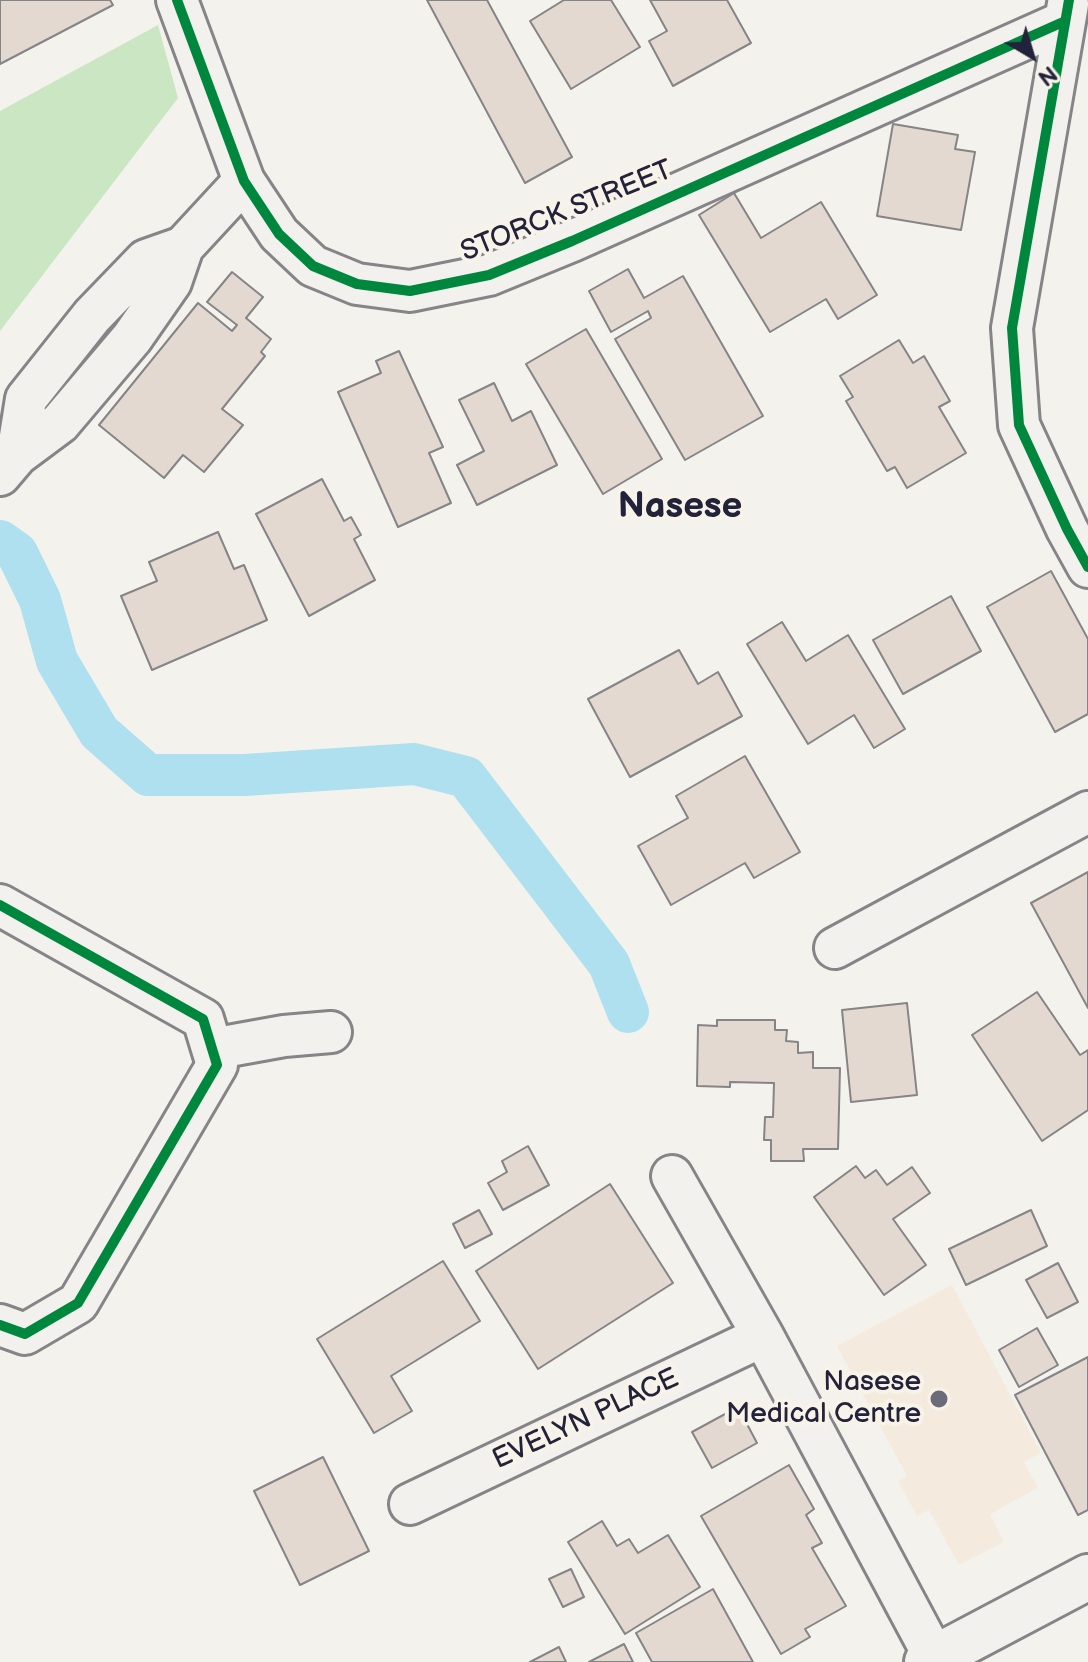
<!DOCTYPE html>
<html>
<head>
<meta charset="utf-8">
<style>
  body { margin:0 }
  #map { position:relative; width:1088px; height:1662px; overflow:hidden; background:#f4f2ec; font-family:"Balsamiq Sans",sans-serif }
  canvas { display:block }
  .north { position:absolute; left:992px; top:16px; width:80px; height:80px; -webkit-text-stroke:6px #f7f3e8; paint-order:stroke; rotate:142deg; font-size:22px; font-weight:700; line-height:32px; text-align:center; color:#22223b }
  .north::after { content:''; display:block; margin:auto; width:28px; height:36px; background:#22223b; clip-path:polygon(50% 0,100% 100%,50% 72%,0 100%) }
</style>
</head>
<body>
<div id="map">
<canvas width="1088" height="1662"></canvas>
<div class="north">N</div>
</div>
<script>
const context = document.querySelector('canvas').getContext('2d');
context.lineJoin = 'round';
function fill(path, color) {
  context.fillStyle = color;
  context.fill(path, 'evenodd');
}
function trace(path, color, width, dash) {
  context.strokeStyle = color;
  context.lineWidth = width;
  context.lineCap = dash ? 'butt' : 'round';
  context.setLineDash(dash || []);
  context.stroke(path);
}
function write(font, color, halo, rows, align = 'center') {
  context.font = font + ' "Balsamiq Sans",sans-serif';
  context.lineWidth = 8;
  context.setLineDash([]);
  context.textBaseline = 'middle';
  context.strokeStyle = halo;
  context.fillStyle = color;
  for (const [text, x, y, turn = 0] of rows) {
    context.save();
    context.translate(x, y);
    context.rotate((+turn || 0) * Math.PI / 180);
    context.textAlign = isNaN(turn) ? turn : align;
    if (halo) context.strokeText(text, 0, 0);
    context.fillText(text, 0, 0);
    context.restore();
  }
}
fill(new Path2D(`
  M952 1285 1041 1453 1024 1462 1038 1488 990 1514 1004 1542 959 1565 929 1510 917 1516 898 1481 907 1476 837 1346Z`), '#f5eade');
fill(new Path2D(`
  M158 25 178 98 0 331V111Z`), '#cae6c2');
trace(new Path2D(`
  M0 541 17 553 40 600 57 661 99 732 148 775H245L414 764 466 777 609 964 628 1012`), '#aee0f0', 42);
const building = new Path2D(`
  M0 0H110L113 5 0 64Z
  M427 0H487L572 157 525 183Z
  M564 0H611L640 47 571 89 530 21Z
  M650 0H727L751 43 673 86 649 41 667 31Z
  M893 124 958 135 955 149 975 152 961 230 877 216Z
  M734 193 761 238 821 202 877 295 838 319 826 299 770 332 699 215Z
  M628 269 644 298 683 276 763 416 685 460 615 339 651 318 648 311 611 332 589 291Z
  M232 272 263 297 246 318 271 339 261 352 265 356 222 409 243 425 204 472 183 455 164 478 99 425 198 303 232 331 237 325 207 302Z
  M586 329 662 459 603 494 526 364Z
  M899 340 913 363 924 356 950 401 939 407 966 453 907 488 895 467 887 471 846 401 853 397 840 376Z
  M399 351 443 447 429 453 451 503 398 527 338 392 381 373 376 361Z
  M494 383 512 421 531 411 557 465 477 505 457 465 484 451 459 400Z
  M322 479 344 521 351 517 361 535 354 539 375 580 309 616 256 514Z
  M218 532 234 569 244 565 267 620 152 670 121 596 157 581 149 562Z
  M1051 571 1088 639V714L1055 732 987 607Z
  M951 596 981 651 903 694 873 640Z
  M782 622 806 661 848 635 905 729 874 748 854 715 808 744 747 644Z
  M679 650 698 684 718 672 742 716 630 777 588 699Z
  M745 756 800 852 754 878 745 863 671 905 638 846 688 818 676 796Z
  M1088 872V1008L1031 903Z
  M1037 992 1080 1055 1088 1050V1110L1042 1141 972 1035Z
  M907 1003 917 1095 851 1102 842 1010Z
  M717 1020H775V1030H787L786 1041 798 1042V1053L813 1052V1068H840L838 1149H803L804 1161H771V1140H764L765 1117H773L774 1083 730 1082V1087L697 1086 698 1025 717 1026Z
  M528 1146 549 1185 503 1210 488 1183 507 1172 502 1161Z
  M856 1166 865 1178 876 1170 887 1185 912 1167 930 1193 893 1219 926 1265 884 1295 814 1197Z
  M610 1184 673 1283 538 1369 476 1271Z
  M479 1210 492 1234 465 1248 453 1224Z
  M1031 1210 1047 1246 966 1285 949 1249Z
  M443 1261 480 1321 391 1376 412 1411 374 1433 317 1339Z
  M1058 1263 1078 1302 1047 1318 1026 1280Z
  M1037 1328 1058 1365 1019 1387 999 1350Z
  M1088 1357V1510L1078 1515 1015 1395Z
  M738 1407 757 1443 712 1468 692 1432Z
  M323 1457 369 1551 300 1585 254 1491Z
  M789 1465 814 1509 806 1515 822 1543 812 1548 846 1606 805 1629 810 1637 781 1654 701 1516Z
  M602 1521 617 1546 629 1539 638 1553 668 1535 700 1587 625 1634 568 1542Z
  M571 1569 584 1597 563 1607 549 1579Z
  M713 1589 753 1662H652L636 1633Z
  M624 1644 633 1662H589Z
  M559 1647 566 1662H530Z`);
fill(building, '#e4d9d1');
trace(building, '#858486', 2);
const minor = new Path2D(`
  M177 0 244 181 279 234 313 266 357 284 410 291 489 275 572 241 1063 22
  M1068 4 1012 328 1019 425 1067 529 1088 567
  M17 455 26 399 92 316 146 260 183 247
  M0 475 17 455 60 423 132 338 171 282 183 247 244 181
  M0 905 203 1019 217 1065 78 1303 25 1334 0 1325
  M835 948 1088 812
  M212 1049 284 1036 331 1032
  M672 1176 763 1336 937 1662
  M410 1504 763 1336`);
const secondary = new Path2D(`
  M927 1662 1088 1577`);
trace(minor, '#858486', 46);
trace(secondary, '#858486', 50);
trace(minor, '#f2f1ed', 40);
trace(secondary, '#f2f1ed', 44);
trace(new Path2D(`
  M177 0 244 181 279 234 313 266 357 284 410 291 489 275 572 241 1063 22
  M1069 0 1012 328 1019 425 1067 529 1088 567
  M0 905 203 1019 217 1065 78 1303 25 1334 0 1325`), '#00873e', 10);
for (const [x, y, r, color] of [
  [939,1399,10,"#6c6b79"]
]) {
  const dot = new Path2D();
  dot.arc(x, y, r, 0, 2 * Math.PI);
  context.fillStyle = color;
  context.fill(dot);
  trace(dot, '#f7f3e8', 3);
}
write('28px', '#22223b', '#f7f3e8', [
  ["STORCK STREET",567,212,-22],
  ["EVELYN PLACE",586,1420,-25]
]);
write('28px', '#22223b', '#f7f3e8', [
  ["Nasese",921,1383],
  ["Medical Centre",921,1415]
], 'right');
write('bold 36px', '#22223b', '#f7f3e8', [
  ["Nasese",680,508]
]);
</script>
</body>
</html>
